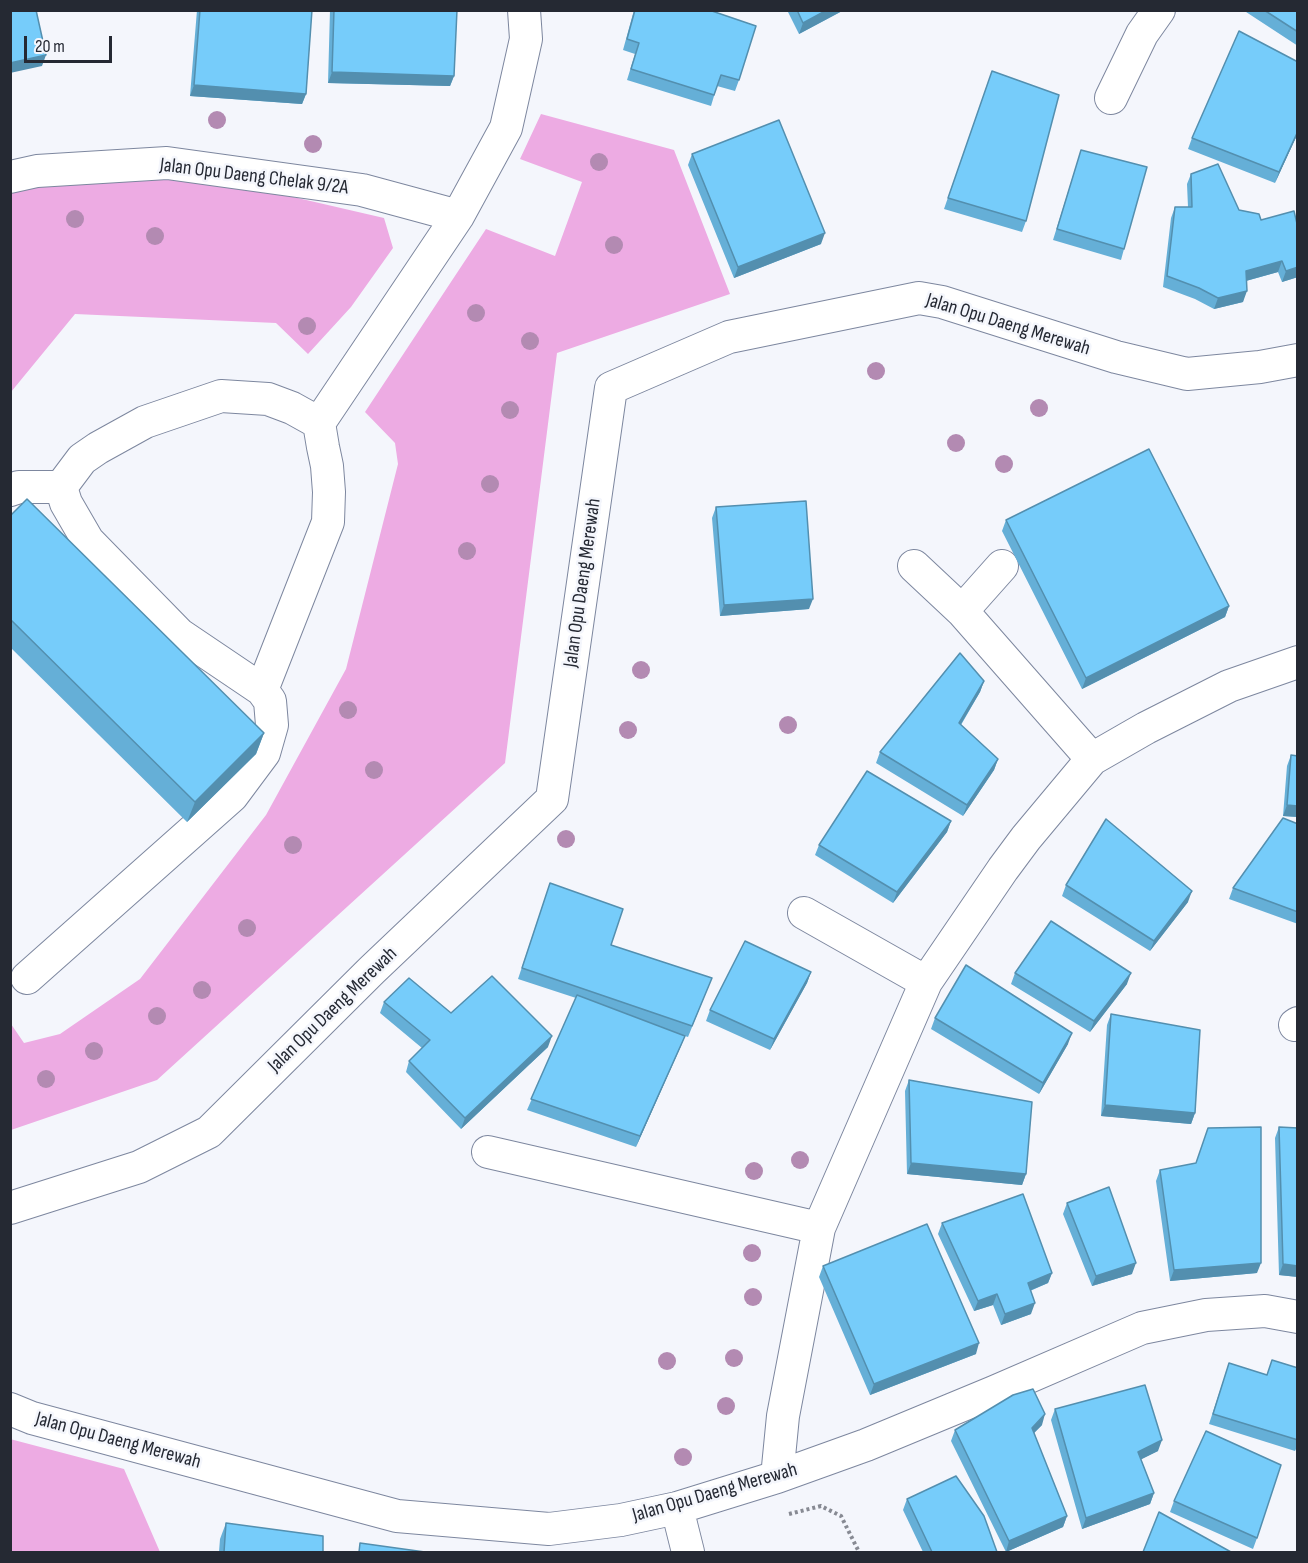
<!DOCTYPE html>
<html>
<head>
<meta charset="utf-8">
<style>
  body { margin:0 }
  #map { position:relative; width:1308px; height:1563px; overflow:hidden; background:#f4f6fc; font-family:"Sofia Sans Condensed",sans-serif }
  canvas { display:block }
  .frame { position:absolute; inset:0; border:12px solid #252933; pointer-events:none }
  .scale { position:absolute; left:24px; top:36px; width:88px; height:27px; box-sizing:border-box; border:3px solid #252933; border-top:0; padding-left:8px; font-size:18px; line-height:21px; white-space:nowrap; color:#252933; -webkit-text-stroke:4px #f4f6fc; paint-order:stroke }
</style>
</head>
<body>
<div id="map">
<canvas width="1308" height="1563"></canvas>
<div class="frame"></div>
<div class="scale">20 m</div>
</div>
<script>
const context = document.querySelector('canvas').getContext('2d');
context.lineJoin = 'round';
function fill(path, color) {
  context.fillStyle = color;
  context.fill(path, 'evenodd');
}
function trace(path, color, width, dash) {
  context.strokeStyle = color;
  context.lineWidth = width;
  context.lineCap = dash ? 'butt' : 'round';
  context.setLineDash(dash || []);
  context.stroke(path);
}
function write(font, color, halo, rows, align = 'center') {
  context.font = font + ' "Sofia Sans Condensed",sans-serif';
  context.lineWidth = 5;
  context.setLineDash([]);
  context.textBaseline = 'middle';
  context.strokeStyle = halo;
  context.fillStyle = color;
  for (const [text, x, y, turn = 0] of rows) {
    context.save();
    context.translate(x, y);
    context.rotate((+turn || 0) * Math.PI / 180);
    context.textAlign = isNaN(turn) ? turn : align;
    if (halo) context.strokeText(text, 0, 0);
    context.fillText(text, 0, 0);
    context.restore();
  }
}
fill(new Path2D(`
  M541 114 674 150 730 294 557 353 505 763 157 1080 11 1130V1024L24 1043 60 1034 140 979 266 815 346 669 398 464 395 443 365 412 486 229 555 256 582 182 520 159Z
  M137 175 263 190 384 218 393 248 351 307 308 354 276 323 75 314 11 392V189Z
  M10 1439 124 1469 160 1552H11Z`), '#edabe3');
const minor = new Path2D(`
  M1111 98 1142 34 1159 10
  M10 177 37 171 167 163 362 190 458 216
  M319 423 458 216 506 128 526 39 524 10
  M10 490 19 487H61L82 459 98 448 145 422 221 396 268 399 292 408 319 423 323 447 327 466 329 492 328 522 262 690
  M914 566 962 611 1092 759
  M962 611 1002 566
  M804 913 926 982
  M27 978 232 796 264 753 272 725 270 701 262 690 179 634 88 541 66 503 61 487
  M1295 1025 1298 1023
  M488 1152 819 1228
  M10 1208 139 1167 209 1132 372 970 552 799 611 388 729 337 919 298 942 302 1116 357 1187 374 1260 367 1298 360
  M10 1409 32 1418 397 1516 549 1529 621 1520 677 1508 777 1477 866 1445 994 1392 1142 1328 1206 1315 1265 1311 1298 1317
  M777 1477 783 1416 819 1228 926 982 1003 869 1026 838 1092 759 1146 728 1229 686 1298 662
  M677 1508 688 1552`);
trace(minor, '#7d879f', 34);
trace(new Path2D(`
  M789 1514 821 1506 841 1516 859 1552`), '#878a93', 4, [3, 3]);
trace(minor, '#fff', 32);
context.fillStyle = '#b38ab2';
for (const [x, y] of [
  [217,120],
  [313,144],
  [599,162],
  [75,219],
  [155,236],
  [614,245],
  [476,313],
  [307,326],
  [530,341],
  [876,371],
  [1039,408],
  [510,410],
  [956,443],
  [1004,464],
  [490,484],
  [467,551],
  [641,670],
  [348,710],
  [788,725],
  [628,730],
  [374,770],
  [566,839],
  [293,845],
  [247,928],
  [202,990],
  [157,1016],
  [94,1051],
  [46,1079],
  [800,1160],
  [754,1171],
  [752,1253],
  [753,1297],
  [734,1358],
  [667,1361],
  [726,1406],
  [683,1457]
]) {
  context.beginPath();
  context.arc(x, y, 9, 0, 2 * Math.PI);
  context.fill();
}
fill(new Path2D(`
  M197 10H312L306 94 302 104 190 96Z
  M330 10H457L454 76 450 86 328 83Z
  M634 10H709L739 80 735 91 717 86 711 106 627 80 635 54 623 50Z
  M787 10H844L799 34Z
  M1243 10H1298V46Z
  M992 71 1026 221 1022 232 944 209Z
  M1298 133 1275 183 1188 149 1192 138Z
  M1081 150 1124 249 1121 260 1053 240Z
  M692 154 821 244 734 278 688 165Z
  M1191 174 1239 210 1261 220 1298 228V277L1282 282 1278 272 1246 281 1243 302 1214 309 1195 299 1163 287 1171 218 1175 207H1188L1187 184Z
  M716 507 809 609 720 616 712 518Z
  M10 516 264 733 256 754 187 822 10 647Z
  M1006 520 1229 606 1225 617 1082 689 1002 531Z
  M984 681 980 692 961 725 998 759 994 770 963 816 876 763 880 752Z
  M1291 755 1298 817 1283 816 1287 766Z
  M951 821 947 832 893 903 815 855 819 845Z
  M1298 824V924L1229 899 1233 888Z
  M550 883 611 945 712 978 688 1037 685 1036 636 1147 527 1110 576 998 518 979Z
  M1066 885 1188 902 1150 951 1062 896Z
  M811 972 807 983 770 1050 706 1021 710 1010Z
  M1015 973 1127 984 1090 1032 1011 984Z
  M384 1002 451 1013 548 1047 461 1129 406 1072 409 1061 422 1048 380 1013Z
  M1111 1014 1195 1113 1191 1124 1101 1116 1107 1025Z
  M935 1018 1068 1044 1039 1094 931 1029Z
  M909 1080 1026 1174 1022 1185 907 1174 905 1091Z
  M1279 1127 1298 1128V1277L1279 1275 1275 1138Z
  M1196 1164 1257 1273 1170 1281 1156 1181 1160 1170Z
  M1067 1203 1132 1274 1092 1286 1063 1214Z
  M942 1223 1052 1273 1048 1283 1030 1291 1031 1314 1001 1325 993 1305 974 1311 938 1234Z
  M823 1266 976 1354 870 1395 819 1277Z
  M1272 1360 1298 1368V1445L1295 1451 1209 1424 1229 1363 1267 1375Z
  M1055 1409 1158 1451 1141 1459 1154 1493 1150 1504 1082 1529 1051 1420Z
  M1042 1425 1034 1433 1067 1516 1063 1527 1006 1552 951 1441 955 1430Z
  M907 1499 997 1552H923L903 1510Z
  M1174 1501 1257 1538 1253 1549 1170 1512Z
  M226 1523 323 1552H219L220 1539Z`), '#65afd7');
fill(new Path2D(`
  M827 10H844L799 34 803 23Z
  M46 55 42 66 10 73V63Z
  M332 72 454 76 450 86 328 83Z
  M194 85 306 94 302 104 190 96Z
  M1298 131V133L1275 183 1279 172Z
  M825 233 821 244 734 278 738 267Z
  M1282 261 1278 272 1242 282 1246 271Z
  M1298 267V277L1282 282 1286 271Z
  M1247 291 1243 302 1214 309 1218 298Z
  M813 599 809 609 720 616 724 605Z
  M1229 606 1225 617 1082 689 1086 678Z
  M984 681 980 692 955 734 959 723Z
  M264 733 256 754 187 822 195 802Z
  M998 759 994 770 963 816 967 805Z
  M1287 805 1298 806V817L1283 816Z
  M951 821 947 832 893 903 897 892Z
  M1192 891 1188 902 1150 951 1154 941Z
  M811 972 807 983 770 1050 774 1039Z
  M1131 973 1127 984 1090 1032 1094 1021Z
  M1072 1033 1068 1044 1039 1094 1043 1083Z
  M552 1036 548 1047 461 1129 465 1118Z
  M685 1036 681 1046 636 1147 640 1136Z
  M1105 1105 1195 1113 1191 1124 1101 1116Z
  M911 1163 1026 1174 1022 1185 907 1174Z
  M1136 1263 1132 1274 1092 1286 1096 1276Z
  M1261 1263 1257 1273 1170 1281 1174 1270Z
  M1283 1264 1298 1266V1277L1279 1275Z
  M1052 1273 1048 1283 1024 1293 1028 1283Z
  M997 1294 993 1305 974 1311 978 1301Z
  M1035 1303 1031 1314 1001 1325 1005 1314Z
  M979 1343 976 1354 870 1395 874 1384Z
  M1045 1414 1042 1425 1028 1439 1032 1428Z
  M1162 1440 1158 1451 1134 1463 1138 1452Z
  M1154 1493 1150 1504 1082 1529 1086 1518Z
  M1067 1516 1063 1527 1006 1552 1009 1541Z`), '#538faf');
const building = new Path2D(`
  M10 10H36L46 55 10 63Z
  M200 10H312L306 94 194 85Z
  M334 10H457L454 76 332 72Z
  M635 10H709L756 26 739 80 721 75 714 95 631 69 639 43 627 39Z
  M797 10H827L803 23Z
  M1264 10H1298V32Z
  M1239 31 1298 62V131L1279 172 1192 138Z
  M992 71 1059 95 1026 221 948 198Z
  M779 120 825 233 738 267 692 154Z
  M1081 150 1147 167 1124 249 1057 229Z
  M1218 164 1239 210 1259 214 1261 220 1294 211 1298 228V267L1286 271 1282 261 1246 271 1247 291 1218 298 1199 288 1167 276 1175 207H1192L1191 174Z
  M1149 449 1229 606 1086 678 1006 520Z
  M27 499 264 733 195 802 10 619V516Z
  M806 501 813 599 724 605 716 507Z
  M960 653 984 681 959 723 998 759 967 805 880 752Z
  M1291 755 1298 756V806L1287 805Z
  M867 771 951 821 897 892 819 845Z
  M1283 818 1298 824V912L1233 888Z
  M1106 819 1192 891 1154 941 1066 885Z
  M550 883 623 909 611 945 712 978 692 1026 522 968Z
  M1051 921 1131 973 1094 1021 1015 973Z
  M745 941 811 972 774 1039 710 1010Z
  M966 965 1072 1033 1043 1083 935 1018Z
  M492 976 552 1036 465 1118 409 1061 430 1040 384 1002 409 978 451 1013Z
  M577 995 685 1036 640 1136 531 1099Z
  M1111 1014 1200 1030 1195 1113 1105 1105Z
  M909 1080 1032 1102 1026 1174 911 1163Z
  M1261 1127V1263L1174 1270 1160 1170 1196 1163 1208 1128Z
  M1279 1127 1298 1128V1266L1283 1264Z
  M1109 1187 1136 1263 1096 1276 1067 1203Z
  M1023 1194 1052 1273 1028 1283 1035 1303 1005 1314 997 1294 978 1301 942 1223Z
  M927 1224 979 1343 874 1384 823 1266Z
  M1272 1360 1298 1368V1440L1213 1414 1229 1363 1267 1375Z
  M1145 1385 1162 1440 1138 1452 1154 1493 1086 1518 1055 1409Z
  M1033 1389 1045 1414 1032 1428 1067 1516 1009 1541 955 1430 1013 1395Z
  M1206 1431 1281 1465 1257 1538 1174 1501Z
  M956 1476 984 1516 997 1552H932L907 1499Z
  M1159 1512 1231 1552H1143Z
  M226 1523 323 1536V1552H224Z
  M360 1543 425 1552H359Z`);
fill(building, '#76ccfa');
trace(building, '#538faf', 1.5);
write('20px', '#252933', '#f4f6fc', [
  ["Jalan Opu Daeng Chelak 9/2A",254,177,7],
  ["Jalan Opu Daeng Merewah",1008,325,17],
  ["Jalan Opu Daeng Merewah",583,583,-82],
  ["Jalan Opu Daeng Merewah",333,1010,-44],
  ["Jalan Opu Daeng Merewah",118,1441,15],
  ["Jalan Opu Daeng Merewah",715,1493,-16]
]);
</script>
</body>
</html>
